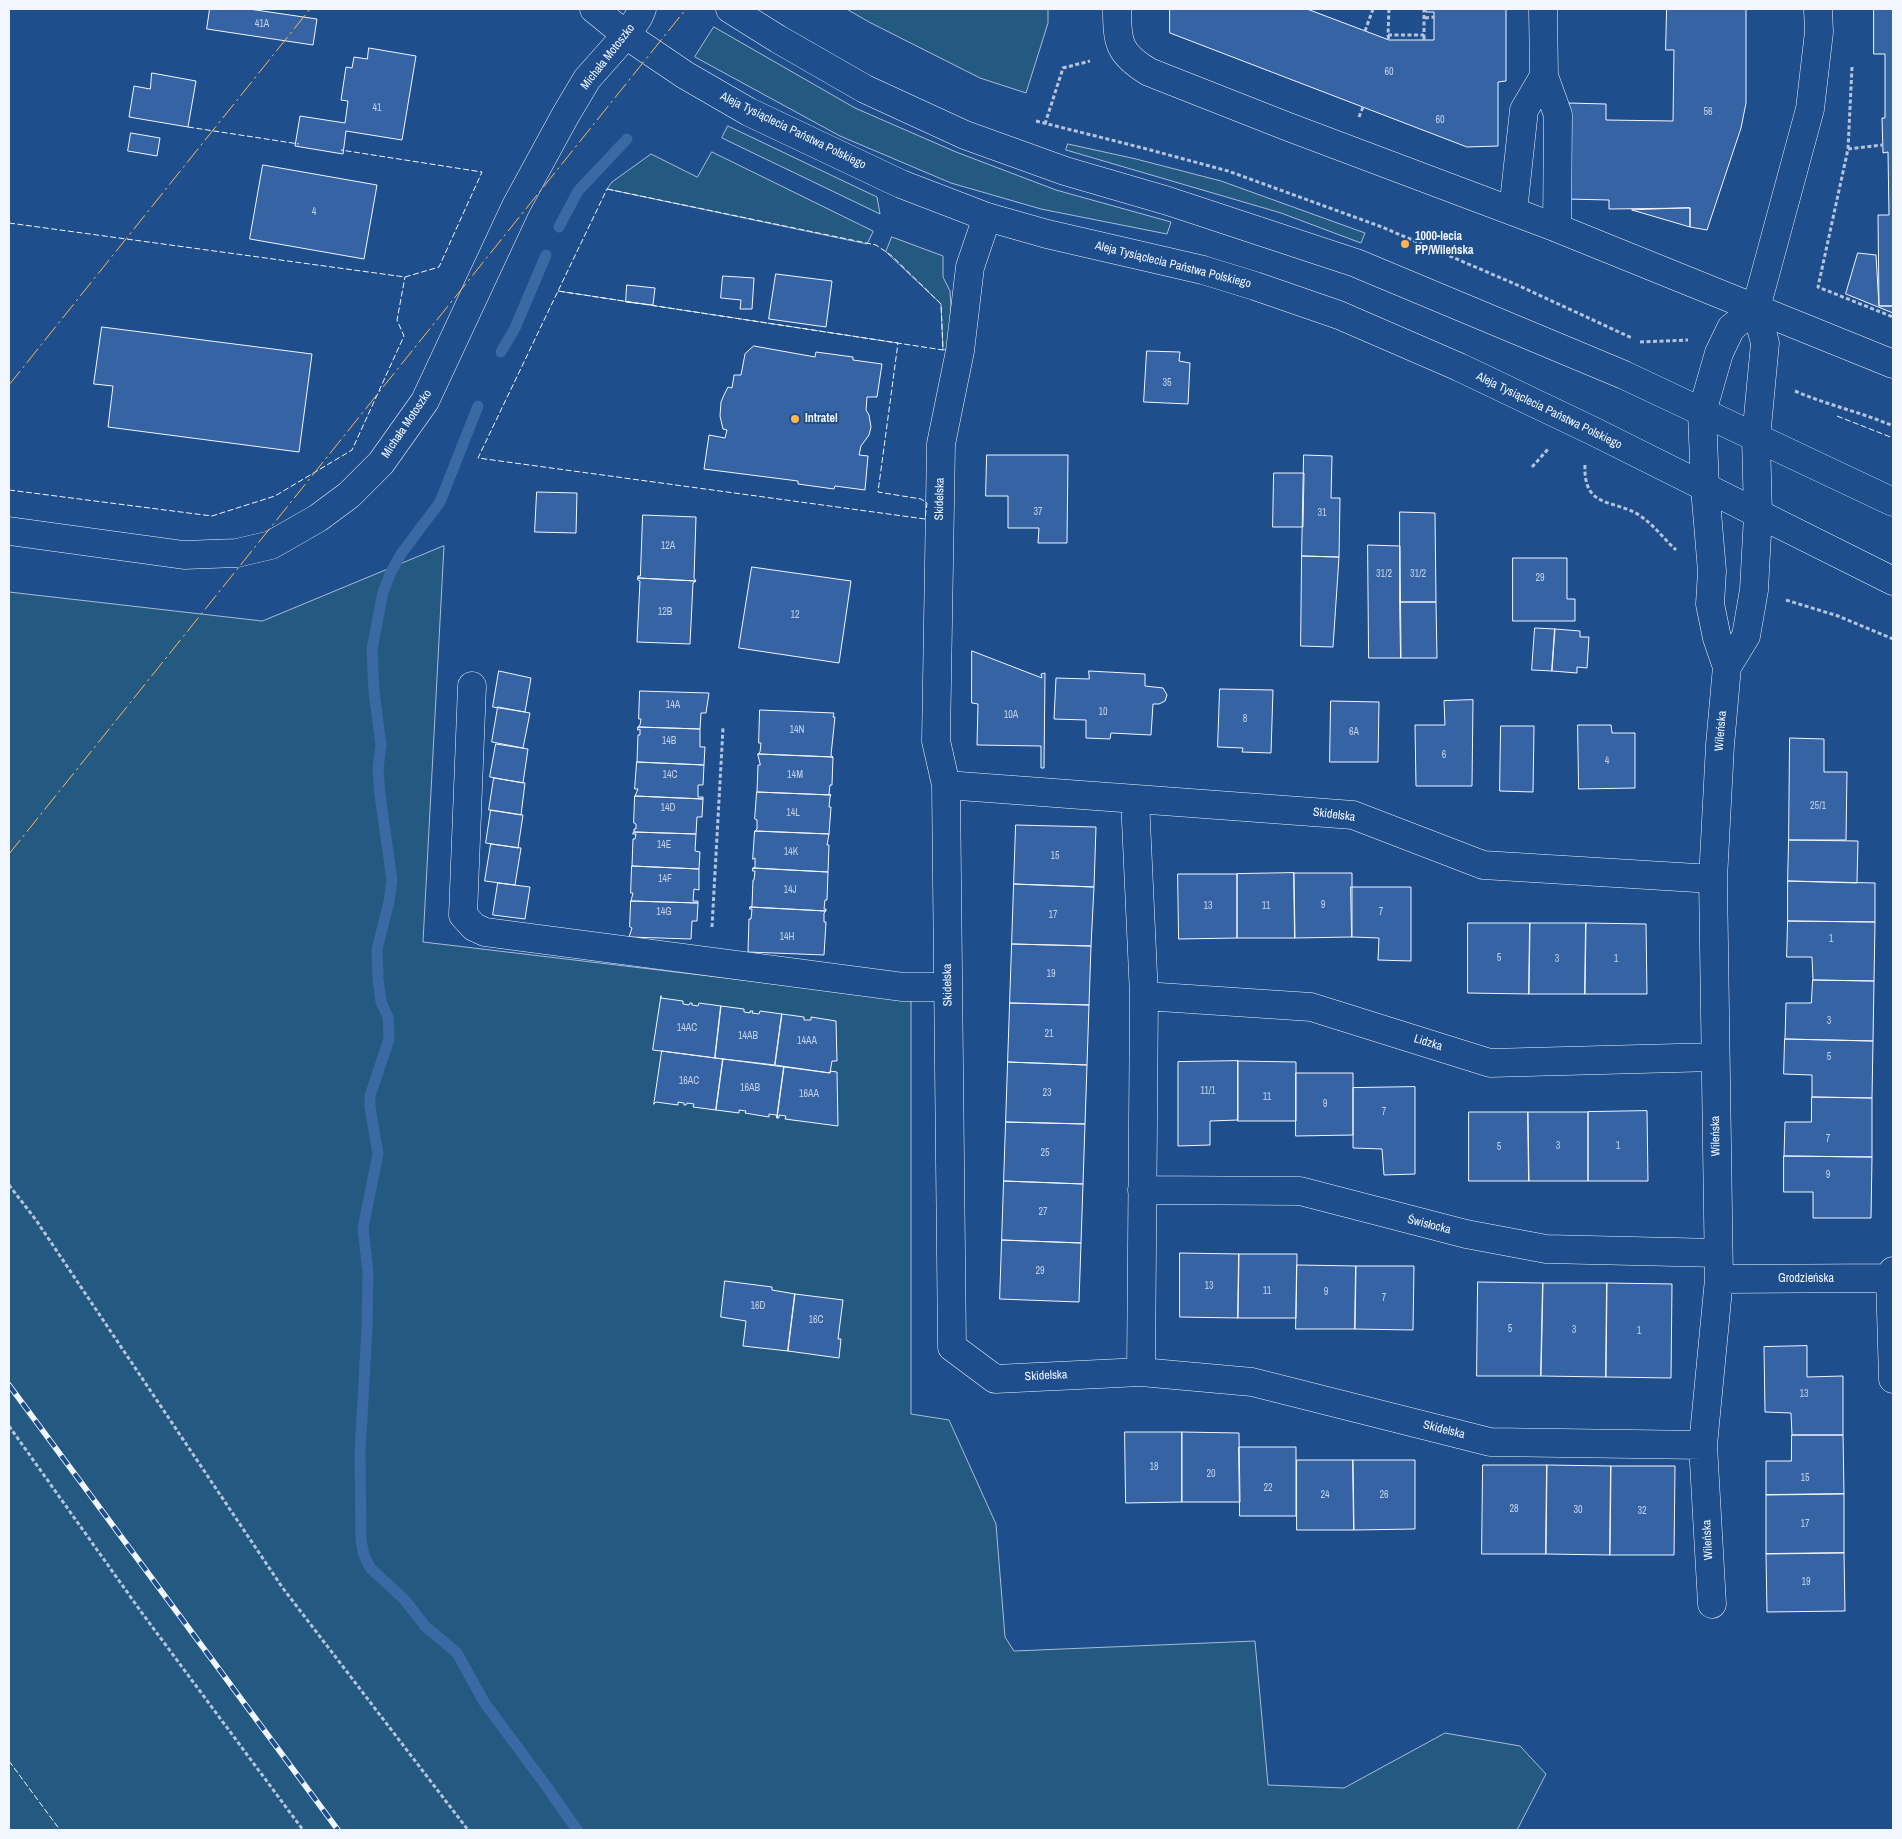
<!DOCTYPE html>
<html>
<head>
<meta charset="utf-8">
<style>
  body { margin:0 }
  #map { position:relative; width:1902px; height:1839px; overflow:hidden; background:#1f4e8c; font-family:"Archivo Narrow",sans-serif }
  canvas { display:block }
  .frame { position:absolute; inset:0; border:10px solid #f2f6ff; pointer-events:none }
</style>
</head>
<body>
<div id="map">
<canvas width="1902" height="1839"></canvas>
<div class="frame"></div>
</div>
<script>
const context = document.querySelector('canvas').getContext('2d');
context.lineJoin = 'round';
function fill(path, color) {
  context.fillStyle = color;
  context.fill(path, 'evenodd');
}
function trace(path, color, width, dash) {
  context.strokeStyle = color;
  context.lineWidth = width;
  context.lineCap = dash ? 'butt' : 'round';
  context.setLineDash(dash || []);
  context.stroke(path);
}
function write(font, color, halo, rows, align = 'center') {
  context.font = font + ' "Archivo Narrow",sans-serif';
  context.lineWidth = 4;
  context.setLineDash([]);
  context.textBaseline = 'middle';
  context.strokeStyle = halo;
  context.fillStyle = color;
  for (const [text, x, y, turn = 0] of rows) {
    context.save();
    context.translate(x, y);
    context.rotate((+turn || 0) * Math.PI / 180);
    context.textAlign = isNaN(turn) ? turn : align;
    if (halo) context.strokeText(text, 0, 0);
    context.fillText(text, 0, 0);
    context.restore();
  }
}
const green = new Path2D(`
  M847 9H1048V23L1026 93 980 78 869 22Z
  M714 27 855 108 956 152 1056 190 1171 222 1167 234 1041 209 951 183 840 136 695 57Z
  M728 126 877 197 880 214 722 138Z
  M1068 144 1136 159 1221 181 1365 233 1361 243 1281 213 1066 150Z
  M712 152 873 231V232L867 244 607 189 612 182 651 154 697 177Z
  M892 237 943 256V277L950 291 951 307 949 349 943 350 941 304 886 252Z
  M444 546 423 942 911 1000V1414L949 1420 996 1524 1005 1637 1014 1651 1255 1641 1268 1785 1344 1788 1445 1733 1520 1746 1546 1774 1517 1830H9V592L262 621Z`);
fill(green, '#245a82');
trace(green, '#a8bbd7', 1);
trace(new Path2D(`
  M559 227 578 191 627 139
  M501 352 515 328 546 255
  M478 406 440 502 401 554 391 572 383 592 372 649 374 692 381 745 378 769 380 795 392 880 389 902 377 949 378 979 381 1002 388 1017 389 1039 370 1096V1107L378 1154 363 1228 368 1272 367 1328 360 1452 361 1541 364 1555 370 1568 404 1599 425 1626 457 1653 484 1702 547 1787 577 1830`), '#3b69a3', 11);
const building = new Path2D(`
  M210 9H249L317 19 313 45 207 29Z
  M1170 9H1307L1389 40H1434V12H1426V9H1506V81L1498 82V146L1467 147 1170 33Z
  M1667 9H1746V103L1741 128 1707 230 1690 227V208L1609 209V200L1567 199 1569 103 1606 104V120L1673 121 1674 50H1666Z
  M1874 9H1893V306H1879L1878 215H1889L1888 152 1883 153 1882 118H1885V54H1874Z
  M369 48 416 56 402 140 346 131 343 154 295 146 300 116 345 123 348 101 341 100 346 67 352 68 354 57 367 59Z
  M152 73 196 81 188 127 129 117 134 86 150 89Z
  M131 133 160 138 157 156 128 151Z
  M263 165 377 185 364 259 250 239Z
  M1690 208V227L1632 210Z
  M1858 253 1876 255 1879 306H1893V313L1846 294Z
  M776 274 832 281 826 327 769 319Z
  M723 276 754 278 752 309H740L741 300 721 298Z
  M627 285 655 288 653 305 626 302Z
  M102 327 312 354 299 452 108 427 113 386 94 384Z
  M754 346 815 357 816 352 853 357V360L882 364 877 397H867L866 410 869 415 871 427 869 435 861 446 859 455 868 456 865 490 835 486 834 489 798 484V481L704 469 709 435 725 438 727 430 723 429 720 416 721 402 724 395 728 387 732 388 734 375H741L745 354Z
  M1147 351 1180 352 1179 361 1190 363 1188 404 1144 402Z
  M987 455H1068L1067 543H1038L1039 528H1008V496H986Z
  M1304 455 1332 456 1331 498H1340L1339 557 1302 556Z
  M1274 473H1304L1303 527H1273Z
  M537 492 577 493 576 533 535 532Z
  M1400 512 1435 513 1436 602H1400Z
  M643 515 696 517 694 578 696 581 638 578V576H640Z
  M1368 545 1400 546 1401 658H1369Z
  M1302 556 1339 557 1333 647 1301 646Z
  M1513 558H1567V599H1575V621H1513Z
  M752 567 851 581 839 663 739 648Z
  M638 578 696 581 693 583 690 644 637 642 640 581 638 580Z
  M1400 602H1436L1437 658H1401Z
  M1535 628 1555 629 1552 671 1532 670Z
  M1555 629 1580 631V637H1589L1587 668 1577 667V673L1552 671Z
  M972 651 1042 678 1041 674 1045 673 1044 768H1041V746L977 745 978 704 972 703Z
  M499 671 531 678 525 712 493 707Z
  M1089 671 1145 674V686L1163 688 1167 695 1165 701 1159 704H1153L1151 735 1111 733 1110 739 1086 738V720L1054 719 1056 678 1089 679Z
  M1220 689 1273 690 1271 753 1242 752 1243 748 1218 747Z
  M640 691 709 693 706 713H701L700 729 638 727 640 725 641 719H639Z
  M1473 700 1472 786H1416L1415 725H1445L1444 701Z
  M1331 701 1379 702 1378 762H1330Z
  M498 707 530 713 523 748 492 742Z
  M760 710 834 713 833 717H835L831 755 833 757 758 754 760 752 761 743H759Z
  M1578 725H1611L1612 733H1635V788L1579 789Z
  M1501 726H1534L1533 792 1500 791Z
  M638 727 700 729V747H705L704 765 637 762 638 735H640V729L638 730Z
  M1790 738 1824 739V772H1847L1846 840H1789Z
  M496 744 528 749 523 783 490 777Z
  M758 754 833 757 832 785H830L829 794 831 795 757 792 758 765H760Z
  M637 762 704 765 703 785H698V797H703V799L635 796 638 789H635Z
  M494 778 525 783 521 815 489 810Z
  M757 792 831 795 830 797 829 807H831L829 834 755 831 757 829V820L755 819Z
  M635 796 703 799 702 817H697L696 834 634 832V829H636V824L634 823Z
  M491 810 523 815 518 848 486 843Z
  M1016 825 1096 827 1094 887 1014 884Z
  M755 831 829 834 827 845H829L828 872 753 868H755V858L753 859Z
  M634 832 696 834 695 851 700 852 699 869 632 866 633 839H635L636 834H633Z
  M1789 840 1858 841 1857 883 1788 881Z
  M491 844 521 848 515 885 485 881Z
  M632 866 699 869V890L694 889 693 901H698V903L631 901 633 893H631Z
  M753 868 828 872 827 900H825L824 909H826V911L750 907 752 906 753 880H754L755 871H753Z
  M1294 873 1295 938H1237V874Z
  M1294 873H1352V937L1295 938Z
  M1178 874H1237V938L1179 939Z
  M1788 881 1875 883V922L1788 921Z
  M498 883 530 887 525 919 493 915Z
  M1014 884 1094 887 1091 946 1012 944Z
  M1351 887H1411V961L1378 960 1379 938 1352 937Z
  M631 901 698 903 697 921H692L691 939 629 937 632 928 630 927Z
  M750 907 826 911 824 913V922H826L824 955 748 952 749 919H751L752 909H750Z
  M1788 921 1875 922 1874 981 1813 980 1812 957H1787Z
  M1468 923H1530L1529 994 1468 993Z
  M1530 923H1586L1585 994H1529Z
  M1586 923 1646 924 1647 994H1585Z
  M1012 944 1091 946 1089 1005 1010 1003Z
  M1813 980 1874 981 1873 1041 1785 1039 1786 1003H1811Z
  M661 996V998L683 1001V1004L689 1005 690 1003H692V1005L698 1006 699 1003 721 1006 715 1058 653 1050Z
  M1010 1003 1089 1005 1087 1065 1008 1062Z
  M721 1006 744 1009V1012L750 1013V1011H753L752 1013 759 1014 760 1011 782 1014 775 1065 715 1058Z
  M782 1014 804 1017V1020H811V1017L836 1021 837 1061H832L830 1073 775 1065Z
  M1785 1039 1873 1041 1872 1098 1812 1097V1075L1784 1074Z
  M662 1051 723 1059 716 1110 693 1107 694 1104 687 1103 686 1105H684V1103L678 1102V1105L656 1102 654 1104Z
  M723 1059 784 1067 777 1118 776 1115 769 1114V1117L745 1113 746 1111 739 1110V1113L716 1110Z
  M1238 1061 1296 1062V1121H1238Z
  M1238 1061V1120L1210 1121V1145L1178 1146V1062Z
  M1008 1062 1087 1065 1085 1124 1006 1122Z
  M784 1067 830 1073V1071L837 1072 838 1126 785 1119 786 1116 779 1115V1118H777Z
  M1296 1073H1353V1135L1296 1136Z
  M1415 1087V1174L1384 1175 1382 1149 1353 1148V1088Z
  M1812 1097 1872 1098V1157L1784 1156 1785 1122H1811Z
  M1647 1111 1648 1181H1588V1112Z
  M1469 1112H1528L1529 1181H1469Z
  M1528 1112H1588V1181H1529Z
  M1006 1122 1085 1124 1083 1184 1004 1181Z
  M1784 1156 1872 1157 1871 1218H1813V1192H1784Z
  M1004 1181 1083 1184 1081 1243 1002 1240Z
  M1002 1240 1081 1243 1079 1302 1000 1299Z
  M1180 1253 1239 1254 1238 1318 1180 1317Z
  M1239 1254H1297L1296 1318H1238Z
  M1297 1265 1356 1266 1355 1329H1296Z
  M1356 1266H1414L1413 1330 1355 1329Z
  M725 1281 772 1287V1290L795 1294 788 1351 743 1346 746 1321 721 1317Z
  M1478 1282 1543 1283 1541 1376H1477Z
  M1543 1283H1607L1606 1377 1541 1376Z
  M1607 1283 1672 1284 1671 1378 1606 1377Z
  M795 1294 843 1300 838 1339H841L839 1358 788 1351Z
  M1807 1346V1377L1843 1376V1435H1792L1791 1413 1765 1412 1764 1347Z
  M1125 1432H1182V1502L1126 1503Z
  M1182 1432 1239 1433 1240 1502H1182Z
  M1792 1435H1843L1844 1494 1766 1495V1461H1791Z
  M1239 1447H1296V1516H1240Z
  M1297 1460H1353L1354 1530H1297Z
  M1353 1460H1415V1529L1354 1530Z
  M1483 1465H1547L1546 1554H1482Z
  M1547 1465 1611 1466 1610 1555 1546 1554Z
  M1611 1466H1675L1674 1555H1610Z
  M1844 1494V1553L1766 1554V1495Z
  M1844 1553 1845 1611 1767 1612 1766 1554Z`);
fill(building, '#3563a3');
trace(building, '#f2f6ff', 1);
const minor = new Path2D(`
  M1117 9C1117 43 1119 54 1149 72L1286 126 1557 228 1893 364
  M1543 9 1544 76 1558 115 1557 228
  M1513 211 1524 110 1544 76
  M987 217 970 267 960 351 941 444 936 741 946 785 952 1347 995 1379 1141 1372 1252 1382 1490 1442 1703 1445
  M9 531 184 555 237 553 271 545 318 518 349 495 381 463 425 401 516 206 565 116 587 79 626 35 638 18 642 9
  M1727 667 1746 636 1754 590 1758 515 1756 438 1765 343 1756 308 1810 109 1819 32 1818 9
  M472 686 463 915 474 927 485 932 903 987H948
  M946 785 1353 815 1483 865 1713 879
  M1135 799 1144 996 1141 1372
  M1144 996 1311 1007 1490 1063 1715 1057
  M1142 1190 1300 1191 1466 1234 1546 1249 1718 1253
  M1893 1271 1890 1278 1893 1379
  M1719 1279 1893 1278
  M1712 1604 1703 1445 1719 1279 1713 879 1720 745 1727 667 1717 638 1710 604 1712 571 1705 488 1702 412 1719 353 1731 328 1756 308`);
const major = new Path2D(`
  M594 9 626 35 685 75 749 112 901 184 987 217 1047 234 1203 270 1255 286 1339 315 1459 367 1593 431 1893 581
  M730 9 778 39 865 89 965 135 1065 171 1168 201 1356 263 1624 375 1893 502`);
trace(minor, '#f2f6ff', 29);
trace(major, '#f2f6ff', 29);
trace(new Path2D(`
  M1389 9 1388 35H1424V9
  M1425 18 1434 17
  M1365 31 1373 9
  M1388 35 1389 40
  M1424 40V35
  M1852 67 1848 149 1818 287 1893 317
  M1359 117 1363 107
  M1036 121 1143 148 1228 171 1382 227 1515 284 1632 338
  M1045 124 1063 68 1090 61
  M1848 149 1883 145
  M1640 342 1688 340
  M1795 391C1827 405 1861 412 1893 426
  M1585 465C1583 509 1614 499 1639 515 1654 525 1663 538 1676 550
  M1532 467 1549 448
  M1786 600 1838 616 1893 639
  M712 927 723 728
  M9 1185 36 1220 282 1587 468 1830
  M9 1426 142 1613 303 1830`), '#b3c4dc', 3, [4, 2.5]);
trace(minor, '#1f4e8c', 28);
trace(major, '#1f4e8c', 28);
const rail = new Path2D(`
  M9 1385 338 1830`);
trace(rail, '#f2f6ff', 5.5);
trace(rail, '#1f4e8c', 4, [11]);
trace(new Path2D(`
  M188 127 299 144
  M607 189 876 245 892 256 941 304 943 350 558 291Z
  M9 223 405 277 439 267 482 172 341 150
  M558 291 898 343 878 492 921 499 927 503 925 519 478 458Z
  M1837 416 1893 438
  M9 490 212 516 275 496 352 450 404 336 397 320 405 277
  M9 1761 60 1830`), '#f2f6ff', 1, [6, 2.5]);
trace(new Path2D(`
  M9 385 310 9
  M9 854 686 9`), '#ffb74d', 1, [18, 4, 2.5, 4]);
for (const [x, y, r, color] of [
  [1405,244,5,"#ffb74d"],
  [795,419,5,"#ffb74d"]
]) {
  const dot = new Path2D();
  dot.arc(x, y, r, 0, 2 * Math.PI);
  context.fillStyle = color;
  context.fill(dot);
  trace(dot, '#1f4e8c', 2);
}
write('10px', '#c3d1e8', null, [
  ["41A",262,24],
  ["60",1389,72],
  ["41",377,108],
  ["56",1708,112],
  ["60",1440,120],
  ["4",314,212],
  ["35",1167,383],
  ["37",1038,512],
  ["31",1322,513],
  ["12A",668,546],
  ["31/2",1384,574],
  ["31/2",1418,574],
  ["29",1540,578],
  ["12B",665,612],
  ["12",795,615],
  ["14A",673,705],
  ["10",1103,712],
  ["10A",1011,715],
  ["8",1245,719],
  ["14N",797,730],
  ["6A",1354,732],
  ["14B",669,741],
  ["6",1444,755],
  ["4",1607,761],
  ["14C",670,775],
  ["14M",795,775],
  ["25/1",1818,806],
  ["14D",668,808],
  ["14L",793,813],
  ["14E",664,845],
  ["14K",791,852],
  ["15",1055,856],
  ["14F",665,879],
  ["14J",790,890],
  ["9",1323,905],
  ["13",1208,906],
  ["11",1266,906],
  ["14G",664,912],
  ["7",1381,912],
  ["17",1053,915],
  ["14H",787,937],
  ["1",1831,939],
  ["5",1499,958],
  ["3",1557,959],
  ["1",1616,959],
  ["19",1051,974],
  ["3",1829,1021],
  ["14AC",687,1028],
  ["21",1049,1034],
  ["14AB",748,1036],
  ["14AA",807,1041],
  ["5",1829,1057],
  ["16AC",689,1081],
  ["16AB",750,1088],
  ["11/1",1208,1091],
  ["23",1047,1093],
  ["16AA",809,1094],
  ["11",1267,1097],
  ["9",1325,1104],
  ["7",1384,1112],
  ["7",1828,1139],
  ["3",1558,1146],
  ["1",1618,1146],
  ["5",1499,1147],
  ["25",1045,1153],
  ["9",1828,1175],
  ["27",1043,1212],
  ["29",1040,1271],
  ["13",1209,1286],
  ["11",1267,1291],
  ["9",1326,1292],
  ["7",1384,1298],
  ["16D",758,1306],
  ["16C",816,1320],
  ["5",1510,1329],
  ["3",1574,1330],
  ["1",1639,1331],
  ["13",1804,1394],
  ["18",1154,1467],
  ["20",1211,1474],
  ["15",1805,1478],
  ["22",1268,1488],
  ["24",1325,1495],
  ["26",1384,1495],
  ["28",1514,1509],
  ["30",1578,1510],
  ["32",1642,1511],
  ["17",1805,1524],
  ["19",1806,1582]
]);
write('12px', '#f2f6ff', '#1f4e8c', [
  ["Michała Motoszko",608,57,-52],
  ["Aleja Tysiąclecia Państwa Polskiego",793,131,26],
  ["Aleja Tysiąclecia Państwa Polskiego",1173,265,14],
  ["Aleja Tysiąclecia Państwa Polskiego",1549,411,26],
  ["Michała Motoszko",407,424,-56],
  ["Skidelska",940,499,-89],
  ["Wileńska",1721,731,-85],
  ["Skidelska",1334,815,7],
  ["Skidelska",948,985,-91],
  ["Lidzka",1428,1043,17],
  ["Wileńska",1716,1136,-91],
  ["Świsłocka",1429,1225,14],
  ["Grodzieńska",1806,1279],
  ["Skidelska",1046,1376,-3],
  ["Skidelska",1444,1430,14],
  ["Wileńska",1708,1540,-93]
]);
write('bold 12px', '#f2f6ff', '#1f4e8c', [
  ["1000-lecia",1415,237],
  ["PP/Wileńska",1415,251],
  ["Intratel",805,419]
], 'left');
</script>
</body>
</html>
